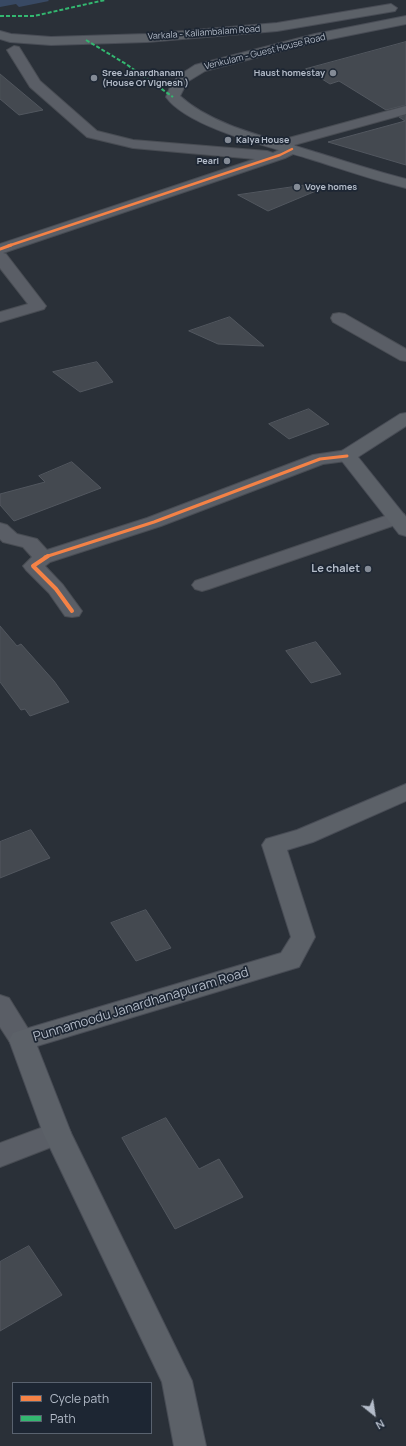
<!DOCTYPE html>
<style>
body{margin:0}
#map{position:relative;width:406px;height:1446px;overflow:hidden;background:#2a3038;font-family:Manrope,sans-serif}
canvas{display:block}
.legend{position:absolute;left:12px;top:1382px;width:140px;height:52px;box-sizing:border-box;background:#1d2633;border:1px solid #59626f;margin:0;padding:5px 7px;list-style:none;font-size:12px;color:#b4bcc9}
.legend li{display:flex;align-items:center;gap:8px;height:20px}
.legend b{width:20px;border:1px solid #59626f}
.north{position:absolute;left:354px;top:1394px;width:40px;height:40px;-webkit-text-stroke:3px #1d2633;paint-order:stroke;rotate:150deg;font-size:11px;font-weight:700;line-height:16px;text-align:center;color:#b4bcc9}
.north::after{content:'';display:block;margin:auto;width:14px;height:18px;background:#b4bcc9;clip-path:polygon(50% 0,100% 100%,50% 72%,0 100%)}
</style>
<div id="map">
<canvas width="406" height="1446"></canvas>
<ul class="legend">
<li><b style="height:5px;background:#f48246"></b>Cycle path</li>
<li><b style="height:5px;background:#33b770"></b>Path</li>
</ul>
<div class="north">N</div>
</div>
<script>
const g = document.querySelector('canvas').getContext('2d');
g.lineJoin = 'round';
function paint(path, color) {
  g.fillStyle = color;
  g.fill(path, 'evenodd');
}
function stroke(path, color, width, dash) {
  g.strokeStyle = color;
  g.lineWidth = width;
  g.lineCap = dash ? 'butt' : 'round';
  g.setLineDash(dash || []);
  g.stroke(path);
}
function write(font, color, halo, rows, align = 'center') {
  g.font = font + ' Manrope,sans-serif';
  g.lineWidth = 3.5;
  g.setLineDash([]);
  g.textBaseline = 'middle';
  g.strokeStyle = halo;
  g.fillStyle = color;
  for (const [text, x, y, turn = 0] of rows) {
    g.save();
    g.translate(x, y);
    g.rotate((+turn || 0) * Math.PI / 180);
    g.textAlign = isNaN(turn) ? turn : align;
    if (halo) g.strokeText(text, 0, 0);
    g.fillText(text, 0, 0);
    g.restore();
  }
}
const water = new Path2D(`
 M0 0H48L49 1 19 7 16 4 0 7Z`);
const building = new Path2D(`
 M406 42V105L386 110 339 81 330 84 306 69Z
 M0 74 43 110 19 115 0 99Z
 M406 116V165L328 142 405 121 399 117Z
 M314 184 316 191 268 211 238 195Z
 M230 317 264 346 218 344 189 331Z
 M97 362 113 382 80 392 53 372Z
 M309 409 329 424 289 439 269 424Z
 M72 462 101 488 14 521 0 505V494L45 482 39 476Z
 M0 626 17 646 21 644 54 681 69 702 30 716 25 709 21 710 0 682Z
 M316 642 341 674 311 683 286 651Z
 M31 830 50 858 0 878V842Z
 M146 910 171 948 136 961 111 923Z
 M166 1118 199 1169 219 1159 243 1197 175 1229 122 1138Z
 M29 1246 62 1295 0 1331V1262Z`);
const minor = new Path2D(`
 M14 46 19 47 40 81 97 131 133 140 267 151 273 153 281 149 274 148 272 145 274 142 406 106V114L294 145 299 149 297 152 285 158 3 253 6 254 46 306 44 309 0 322V312L28 304 0 268V244L255 159 133 148 87 137 30 87 7 50Z
 M339 313 345 314 406 349V361L400 360 333 322 331 318 333 314Z
 M347 450 354 452 356 456 354 460 323 464 161 526 50 562 45 566 63 585 82 611 79 616 72 617 65 616 49 593 26 570 23 566 32 557 23 547 3 542 0 539V523L7 525 17 534 37 539 47 550 147 518 313 455Z
 M397 512 404 514 406 517 404 522 209 589 202 591 195 589 192 585 195 581Z
 M0 995 9 998 35 1040 31 1047 22 1050 13 1047 0 1027Z
 M57 1122 67 1125 71 1133 67 1141 0 1167V1143Z`);
const major = new Path2D(`
 M391 4 397 8 395 11 277 31 147 42 51 45 10 42 0 39V31L11 34 51 37 147 34 277 23Z
 M406 16V24L316 42 205 71 187 82 180 96C214 127 272 138 315 152 345 161 375 171 406 179V188C373 180 342 169 310 159 274 148 188 128 166 97L170 87 178 76 195 65 315 34Z
 M406 413V426L358 457 406 517V536L399 534 338 456 340 452 400 414Z
 M406 784V801L313 842 287 850 315 937 299 967 37 1046 71 1133 192 1381 206 1446H174L162 1382 43 1133 9 1040 13 1033 22 1030 281 953 291 937 262 845 266 839 297 830Z`);
const quiet = new Path2D(`
 M0 16H34L105 0
 M86 40 126 64 173 97`);
const cyclewayFar2 = new Path2D(`
 M8 246 280 155 292 149`);
const cyclewayFar1 = new Path2D(`
 M0 249 11 245
 M45 557 154 522 320 459 347 456`);
const cycleway = new Path2D(`
 M48 556 33 566 56 589 72 611`);
const markers = [
 [333,73,4,"#848b96"],
 [94,78,4,"#848b96"],
 [228,140,4,"#848b96"],
 [227,161,4,"#848b96"],
 [297,187,4,"#848b96"],
 [368,569,4,"#848b96"]
];
const farStreetnames = [
 ["Varkala - Kallambalam Road",204,33,-4],
 ["Venkulam - Guest House Road",265,52,-14]
];
const farPoinames = [
 ["Sree Janardhanam",102,73],
 ["(House Of Vignesh )",102,83],
 ["Haust homestay",325,73,"right"],
 ["Kaiya House",236,140],
 ["Pearl",219,161,"right"],
 ["Voye homes",305,187]
];
const poiNames = [
 ["Le chalet",360,569]
];
const nearStreetnames = [
 ["Punnamoodu Janardhanapuram Road",141,1005,-17]
];
paint(water, '#384963');
paint(building, '#444950');
stroke(building, '#52575f', 1);
stroke(minor, '#484c53', 2);
stroke(major, '#484c55', 2);
paint(minor, '#5a5e66');
paint(major, '#5c6168');
stroke(quiet, '#33b770', 2, [4, 2]);
stroke(cyclewayFar2, '#f48246', 2.5);
stroke(cyclewayFar1, '#f48246', 3);
stroke(cycleway, '#f48246', 4);
for (const [x, y, r, color] of markers) {
  const dot = new Path2D();
  dot.arc(x, y, r, 0, 2 * Math.PI);
  g.fillStyle = color;
  g.fill(dot);
  stroke(dot, '#1d2633', 1.5);
}
write('9px', '#b4bcc9', '#1d2633', farStreetnames);
write('bold 9px', '#b4bcc9', '#1d2633', farPoinames, 'left');
write('bold 11px', '#b4bcc9', '#1d2633', poiNames, 'right');
write('13px', '#b4bcc9', '#1d2633', nearStreetnames);
</script>
